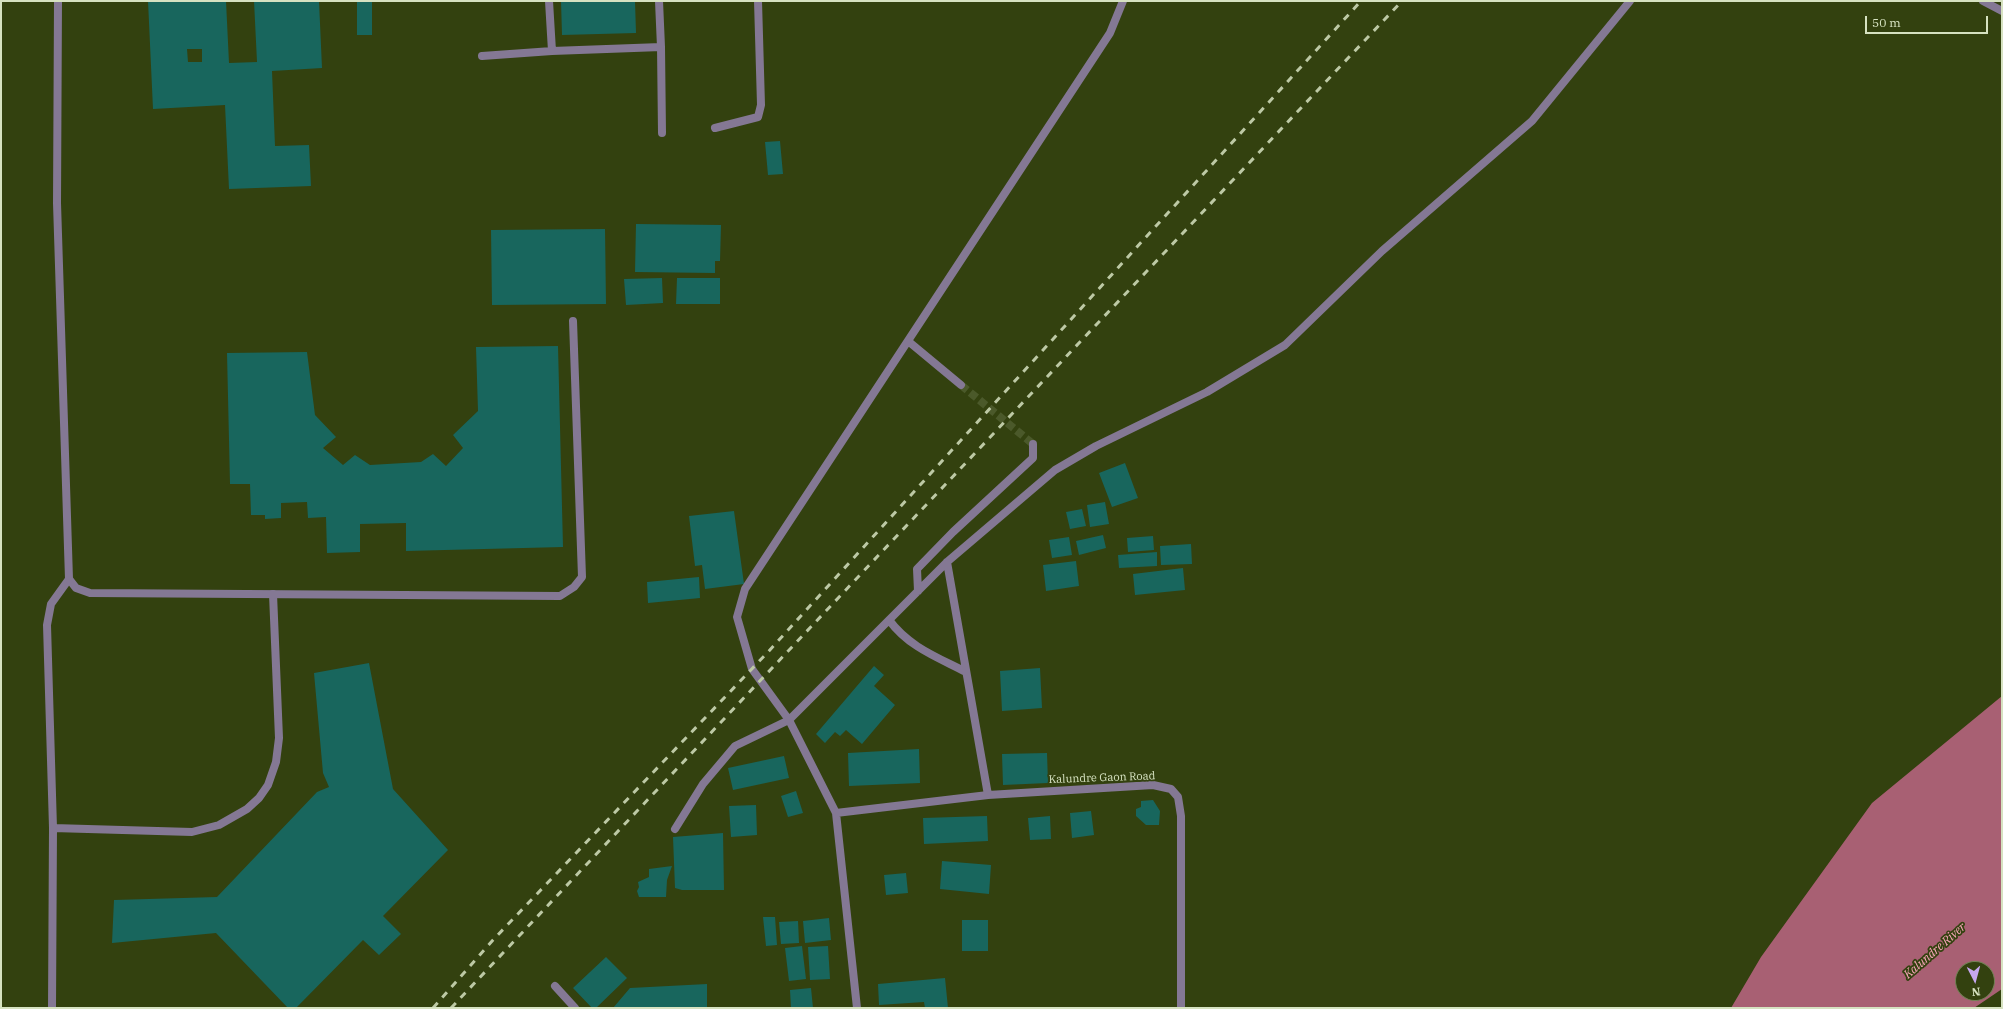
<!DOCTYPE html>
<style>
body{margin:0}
#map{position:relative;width:2003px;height:1009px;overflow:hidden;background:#33410f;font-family:"IBM Plex Serif",serif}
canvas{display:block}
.frame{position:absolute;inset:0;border:2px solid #d6e2c1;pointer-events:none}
.north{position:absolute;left:1955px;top:961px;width:40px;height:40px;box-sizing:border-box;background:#33410f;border:1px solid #748156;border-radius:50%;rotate:174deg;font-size:11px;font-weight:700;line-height:16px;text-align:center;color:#d6e2c1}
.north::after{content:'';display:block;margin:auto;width:14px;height:18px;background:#c6a6f0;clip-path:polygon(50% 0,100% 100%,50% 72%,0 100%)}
.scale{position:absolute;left:1865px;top:16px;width:123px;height:18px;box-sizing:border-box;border:2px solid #d6e2c1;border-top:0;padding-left:5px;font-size:12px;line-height:14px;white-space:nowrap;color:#d6e2c1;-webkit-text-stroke:3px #33410f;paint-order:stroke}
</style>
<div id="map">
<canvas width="2003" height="1009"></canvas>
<div class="frame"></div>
<div class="north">N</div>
<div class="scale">50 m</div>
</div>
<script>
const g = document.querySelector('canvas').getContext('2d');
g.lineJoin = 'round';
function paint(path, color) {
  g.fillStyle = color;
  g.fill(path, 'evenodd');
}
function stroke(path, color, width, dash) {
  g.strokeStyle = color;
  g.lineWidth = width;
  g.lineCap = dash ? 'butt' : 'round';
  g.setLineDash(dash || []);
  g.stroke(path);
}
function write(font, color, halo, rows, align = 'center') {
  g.font = font + ' "IBM Plex Serif",serif';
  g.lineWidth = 3.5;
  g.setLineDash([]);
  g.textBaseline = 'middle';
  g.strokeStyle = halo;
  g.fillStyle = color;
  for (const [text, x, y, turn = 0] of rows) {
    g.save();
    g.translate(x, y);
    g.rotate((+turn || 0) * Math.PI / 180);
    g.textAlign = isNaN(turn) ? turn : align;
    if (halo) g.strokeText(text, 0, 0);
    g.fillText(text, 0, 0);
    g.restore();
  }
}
const water = new Path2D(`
 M2002 696V989L1974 1008H1731L1761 957 1872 803ZM1963 969H1987V993H1963Z`);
const building = new Path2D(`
 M148 1H226L229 63 257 62 254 1H319L322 68 272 71 275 146 309 145 311 186 229 189 225 105 153 109ZM187 49H202V62H188Z
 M357 1H372V35H357Z
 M561 1H635L636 33 562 35Z
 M780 141 783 174 768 175 765 142Z
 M636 224 721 225 720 261H715V273L635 272Z
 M605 229 606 304 492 305 491 230Z
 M662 278 663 303 626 305 624 279Z
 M677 278H720V304H676Z
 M558 346 563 547 406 551V523L360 524V552L327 553 326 517 308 518 307 502 281 503V518L265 519V515H251L250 484H230L227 353 307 352 315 415 336 437 323 448 343 465 355 455 370 465 421 462 433 454 446 466 463 448 453 435 478 411 476 347Z
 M1125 463 1138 498 1112 507 1099 473Z
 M1105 502 1109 524 1090 527 1087 505Z
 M1082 509 1086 526 1070 529 1066 512Z
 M734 511 744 584 705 589 702 565 695 566 689 516Z
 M1103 535 1106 548 1079 555 1076 541Z
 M1153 536 1154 550 1128 552 1127 538Z
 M1069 537 1072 555 1052 558 1049 540Z
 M1191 544 1192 564 1161 565 1160 546Z
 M1157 552V566L1119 568 1118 555Z
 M1076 561 1079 586 1046 591 1043 565Z
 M1183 568 1185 590 1135 595 1133 574Z
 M699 577 700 598 648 603 647 582Z
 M369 663 393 789 448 850 383 916 401 934 379 955 363 940 296 1008H288L216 933 112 943 114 900 217 897 317 792 329 787 323 773 314 673Z
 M874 666 884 675 874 686 895 705 862 744 846 730 840 736 835 732 825 743 816 734Z
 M1040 668 1042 708 1002 711 1000 671Z
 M919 749 920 783 849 786 848 753Z
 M1047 753 1048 783 1003 785 1002 754Z
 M784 756 789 778 733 790 728 768Z
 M796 791 803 813 788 817 781 796Z
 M1153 800 1160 811 1159 825H1146L1136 816V809L1141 807V801Z
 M756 805 757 835 731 837 729 806Z
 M1091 811 1094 835 1072 838 1070 813Z
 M987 816 988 841 924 844 923 818Z
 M1050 816 1051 839 1030 840 1028 818Z
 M723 833 724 890H682L675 888 673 837Z
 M942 861 991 865 989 894 940 889Z
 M672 866 667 880 666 897H639L637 891 639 887 638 882 649 877V869Z
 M906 873 908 893 886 895 884 875Z
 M763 917H775L777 945 766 946Z
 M829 918 831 940 805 943 803 921Z
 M962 920H988V951H962Z
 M798 921 799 943 781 944 779 922Z
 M802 946 806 979 789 981 785 948Z
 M828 946 830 979 810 980 808 947Z
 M606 957 627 978 596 1008H592L573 988Z
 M945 978 948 1008H925L924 1002 879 1005 878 984Z
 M707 984V1008H613L630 988Z
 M811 988 813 1008H791L790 990Z`);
const minorTunnel = new Path2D(`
 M961 385 1033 444`);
const service = new Path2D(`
 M549 1 552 51
 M659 1 661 47 662 133
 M482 56 552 51 661 47
 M715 128 758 117 761 105 758 1
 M69 579 51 604 47 625 53 828 192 832 219 825 247 809 259 798 268 785 276 762 279 738 273 594
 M675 829 703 784 735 746 789 720
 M52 1008 53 828`);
const minor = new Path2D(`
 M58 1 57 203 69 579 76 588 90 593 560 596 574 587 582 577 573 321
 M1983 1 2002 11
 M908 341 961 385
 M947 562 988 795
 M918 591 917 569 953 532 1033 458V444
 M889 620C909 647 937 657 966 672
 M789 720 947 562 1055 470 1096 446 1207 392 1285 345 1382 251 1532 121 1630 1
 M836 813 988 795 1153 785 1171 789 1178 797 1181 816V1008
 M555 986 575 1008
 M857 1008 836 813 789 720 752 669 737 617 745 589 1110 33 1123 1`);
const rail = new Path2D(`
 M433 1008 493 940 768 652 1361 1
 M451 1008 1402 1`);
const streetNames = [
 ["Kalundre Gaon Road",1102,778,-2]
];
const waterNames = [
 ["Kalundre River",1935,951,-41]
];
paint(water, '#a86073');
paint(building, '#18665d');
stroke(minorTunnel, '#4b592a', 8, [8, 4]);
stroke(service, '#847894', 8);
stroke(minor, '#847894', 8);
stroke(rail, '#bdc9a5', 3, [7, 7]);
write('11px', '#d6e2c1', '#33410f', streetNames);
write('italic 12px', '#f9a6ba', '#33410f', waterNames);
</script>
